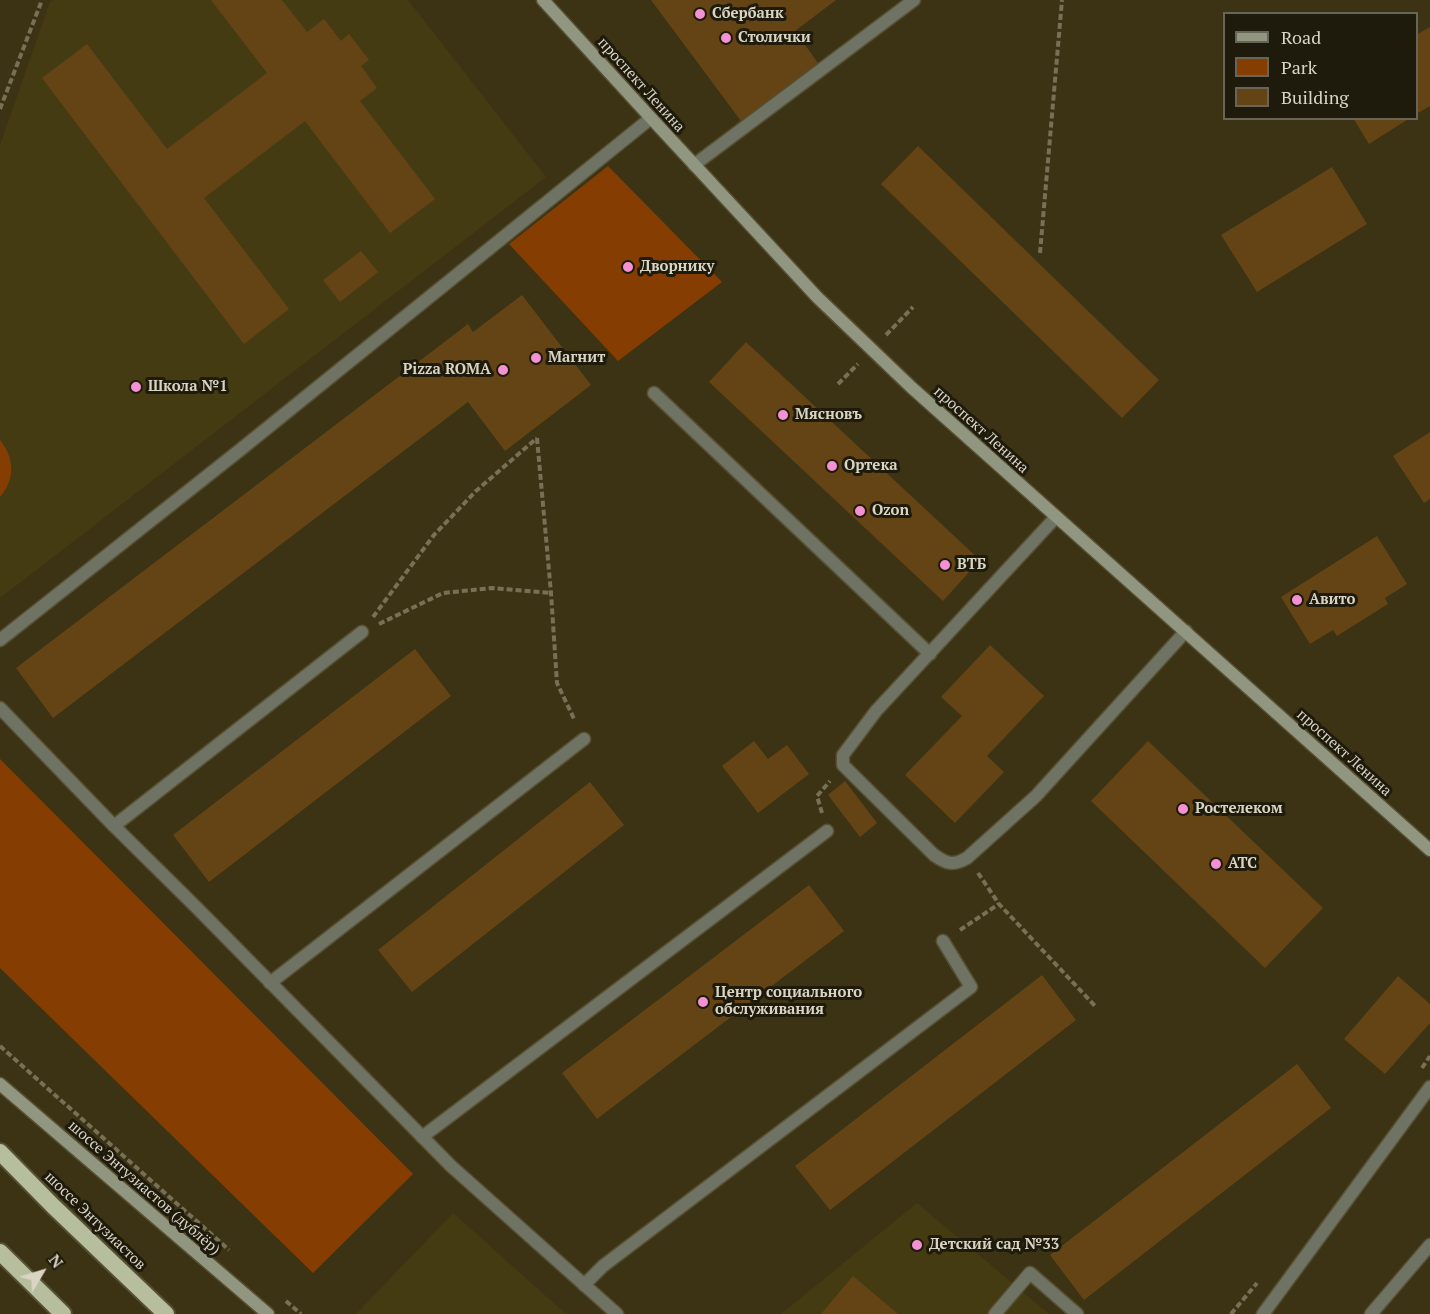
<!DOCTYPE html>
<meta charset="utf-8">
<style>
body{margin:0}
#map{position:relative;width:1430px;height:1314px;overflow:hidden;background:#3b3313;font-family:"PT Serif",serif}
canvas{display:block}
.legend{position:absolute;left:1223px;top:12px;width:195px;height:108px;box-sizing:border-box;background:#1e1b0d;border:2px solid #696556;margin:0;padding:8px 10px;list-style:none;font-size:18px;color:#d9d4c3}
.legend li{display:flex;align-items:center;gap:12px;height:30px}
.legend b{width:30px;border:2px solid #696556}
.north{position:absolute;left:12px;top:1242px;width:60px;height:60px;-webkit-text-stroke:4px #1e1b0d;paint-order:stroke;rotate:52deg;font-size:16px;font-weight:700;line-height:24px;text-align:center;color:#d9d4c3}
.north::after{content:'';display:block;margin:auto;width:21px;height:27px;background:#d9d4c3;clip-path:polygon(50% 0,100% 100%,50% 72%,0 100%)}
</style>
<div id="map">
<canvas width="1430" height="1314"></canvas>
<ul class="legend">
<li><b style="height:8px;background:#90967f"></b>Road</li>
<li><b style="height:16px;background:#863d02"></b>Park</li>
<li><b style="height:16px;background:#644415"></b>Building</li>
</ul>
<div class="north">N</div>
</div>
<script>
const g = document.querySelector('canvas').getContext('2d');
g.lineJoin = 'round';
function paint(path, color) {
  g.fillStyle = color;
  g.fill(path, 'evenodd');
}
function stroke(path, color, width, dash) {
  g.strokeStyle = color;
  g.lineWidth = width;
  g.lineCap = dash ? 'butt' : 'round';
  g.setLineDash(dash || []);
  g.stroke(path);
}
function write(font, color, halo, rows, align = 'center') {
  g.font = font + ' "PT Serif",serif';
  g.lineWidth = 6;
  g.setLineDash([]);
  g.textBaseline = 'middle';
  g.strokeStyle = halo;
  g.fillStyle = color;
  for (const [text, x, y, turn = 0] of rows) {
    g.save();
    g.translate(x, y);
    g.rotate((+turn || 0) * Math.PI / 180);
    g.textAlign = isNaN(turn) ? turn : align;
    if (halo) g.strokeText(text, 0, 0);
    g.fillText(text, 0, 0);
    g.restore();
  }
}
const built = new Path2D(`
 M53 0H408L546 177 0 598V145L50 2Z
 M917 1203 1049 1314H781Z
 M453 1213 566 1314H356Z`);
const green = new Path2D(`
 M608 166 722 282 618 361 509 244Z
 M0 440C15 459 15 480 0 497Z
 M0 759 413 1174 313 1273 0 968Z`);
const building = new Path2D(`
 M211 0H282L307 32 324 19 341 41 349 34 369 60 361 66 377 88 360 101 435 199 390 233 305 121 204 198 289 309 244 344 42 78 87 44 167 149 267 73Z
 M651 0H836L795 31 818 63 741 121Z
 M1430 27V106L1416 114V35Z
 M1353 118H1410L1369 144Z
 M918 146 1159 380 1122 418 881 184Z
 M1332 167 1367 224 1257 292 1221 235Z
 M361 251 378 272 340 302 323 280Z
 M522 295 591 385 505 451 468 402 53 718 16 668 468 324 473 332Z
 M746 342 980 560 943 601 709 382Z
 M1430 432V499L1424 503 1393 456Z
 M1377 536 1407 584 1385 598 1388 604 1337 636 1333 630 1310 644 1281 597Z
 M990 645 1044 696 987 756 1004 772 955 823 905 775 962 716 941 697Z
 M415 649 451 696 209 882 173 835Z
 M754 741 768 759 787 745 809 774 758 813 722 766Z
 M1148 741 1323 908 1265 968 1091 801Z
 M845 781 877 823 860 837 828 795Z
 M590 782 624 825 412 992 378 950Z
 M809 885 844 931 597 1119 562 1073Z
 M1042 975 1076 1020 830 1210 795 1166Z
 M1398 976 1430 1004V1023L1385 1074 1344 1039Z
 M1297 1064 1331 1108 1084 1300 1050 1255Z
 M853 1276 898 1314H821Z`);
const path = new Path2D(`
 M0 109 42 0
 M1040 253 1062 0
 M886 335 913 307
 M838 384 858 364
 M537 438 551 593 557 683 575 721
 M373 617 434 535 476 491 537 438
 M379 624 443 593 492 588 551 593
 M822 813 817 796 830 781
 M978 873 999 904 1096 1007
 M960 930 999 904
 M0 1046 229 1250
 M1422 1068 1430 1056
 M286 1301 301 1314
 M1231 1314 1257 1283`);
const service = new Path2D(`
 M694 165 914 0
 M654 393 930 654
 M1056 517 876 711 843 755V765L934 855C947 864 953 866 967 858L1036 796 1186 631
 M0 640 240 450 651 118
 M114 826 362 632
 M270 983 584 739
 M422 1137 827 831
 M584 1285 603 1266 971 987 943 941
 M995 1314 1030 1273 1077 1314
 M1263 1314 1430 1087
 M1371 1314 1430 1245`);
const minor = new Path2D(`
 M0 708 114 826 197 908 451 1166 617 1314`);
const secondary = new Path2D(`
 M543 0 651 118 817 297 911 387 1430 850
 M0 1084 268 1314`);
const trunk = new Path2D(`
 M0 1152 53 1206 166 1314
 M0 1252 63 1314`);
const markers = [
 [700,14,6,"#f491d3"],
 [726,38,6,"#f491d3"],
 [628,267,6,"#f491d3"],
 [536,358,6,"#f491d3"],
 [503,370,6,"#f491d3"],
 [136,387,6,"#f491d3"],
 [783,415,6,"#f491d3"],
 [832,466,6,"#f491d3"],
 [860,511,6,"#f491d3"],
 [945,565,6,"#f491d3"],
 [1297,600,6,"#f491d3"],
 [1183,809,6,"#f491d3"],
 [1216,864,6,"#f491d3"],
 [703,1002,6,"#f491d3"],
 [917,1245,6,"#f491d3"]
];
const poiNames = [
 ["Сбербанк",712,14],
 ["Столички",738,38],
 ["Дворнику",640,267],
 ["Магнит",548,358],
 ["Pizza ROMA",491,370,"right"],
 ["Школа №1",148,387],
 ["Мясновъ",795,415],
 ["Ортека",844,466],
 ["Ozon",872,511],
 ["ВТБ",957,565],
 ["Авито",1309,600],
 ["Ростелеком",1195,809],
 ["АТС",1228,864],
 ["Центр социального",715,993],
 ["обслуживания",715,1010],
 ["Детский сад №33",929,1245]
];
const streetNames = [
 ["проспект Ленина",641,85,48],
 ["проспект Ленина",981,430,42],
 ["проспект Ленина",1344,753,42],
 ["шоссе Энтузиастов (дублёр)",144,1188,41],
 ["шоссе Энтузиастов",95,1221,44]
];
paint(built, '#453b13');
paint(green, '#863d02');
paint(building, '#644415');
stroke(service, '#575033', 15);
stroke(minor, '#575033', 15);
stroke(secondary, '#575033', 15);
stroke(trunk, '#575033', 20);
stroke(path, '#777056', 4, [6, 3]);
stroke(service, '#6f7364', 12);
stroke(minor, '#6f7364', 12);
stroke(secondary, '#90967f', 12);
stroke(trunk, '#b6be9e', 16);
for (const [x, y, r, color] of markers) {
  const dot = new Path2D();
  dot.arc(x, y, r, 0, 2 * Math.PI);
  g.fillStyle = color;
  g.fill(dot);
  stroke(dot, '#1e1b0d', 2);
}
write('bold 15px', '#d9d4c3', '#1e1b0d', poiNames, 'left');
write('15px', '#d9d4c3', '#1e1b0d', streetNames);
</script>
